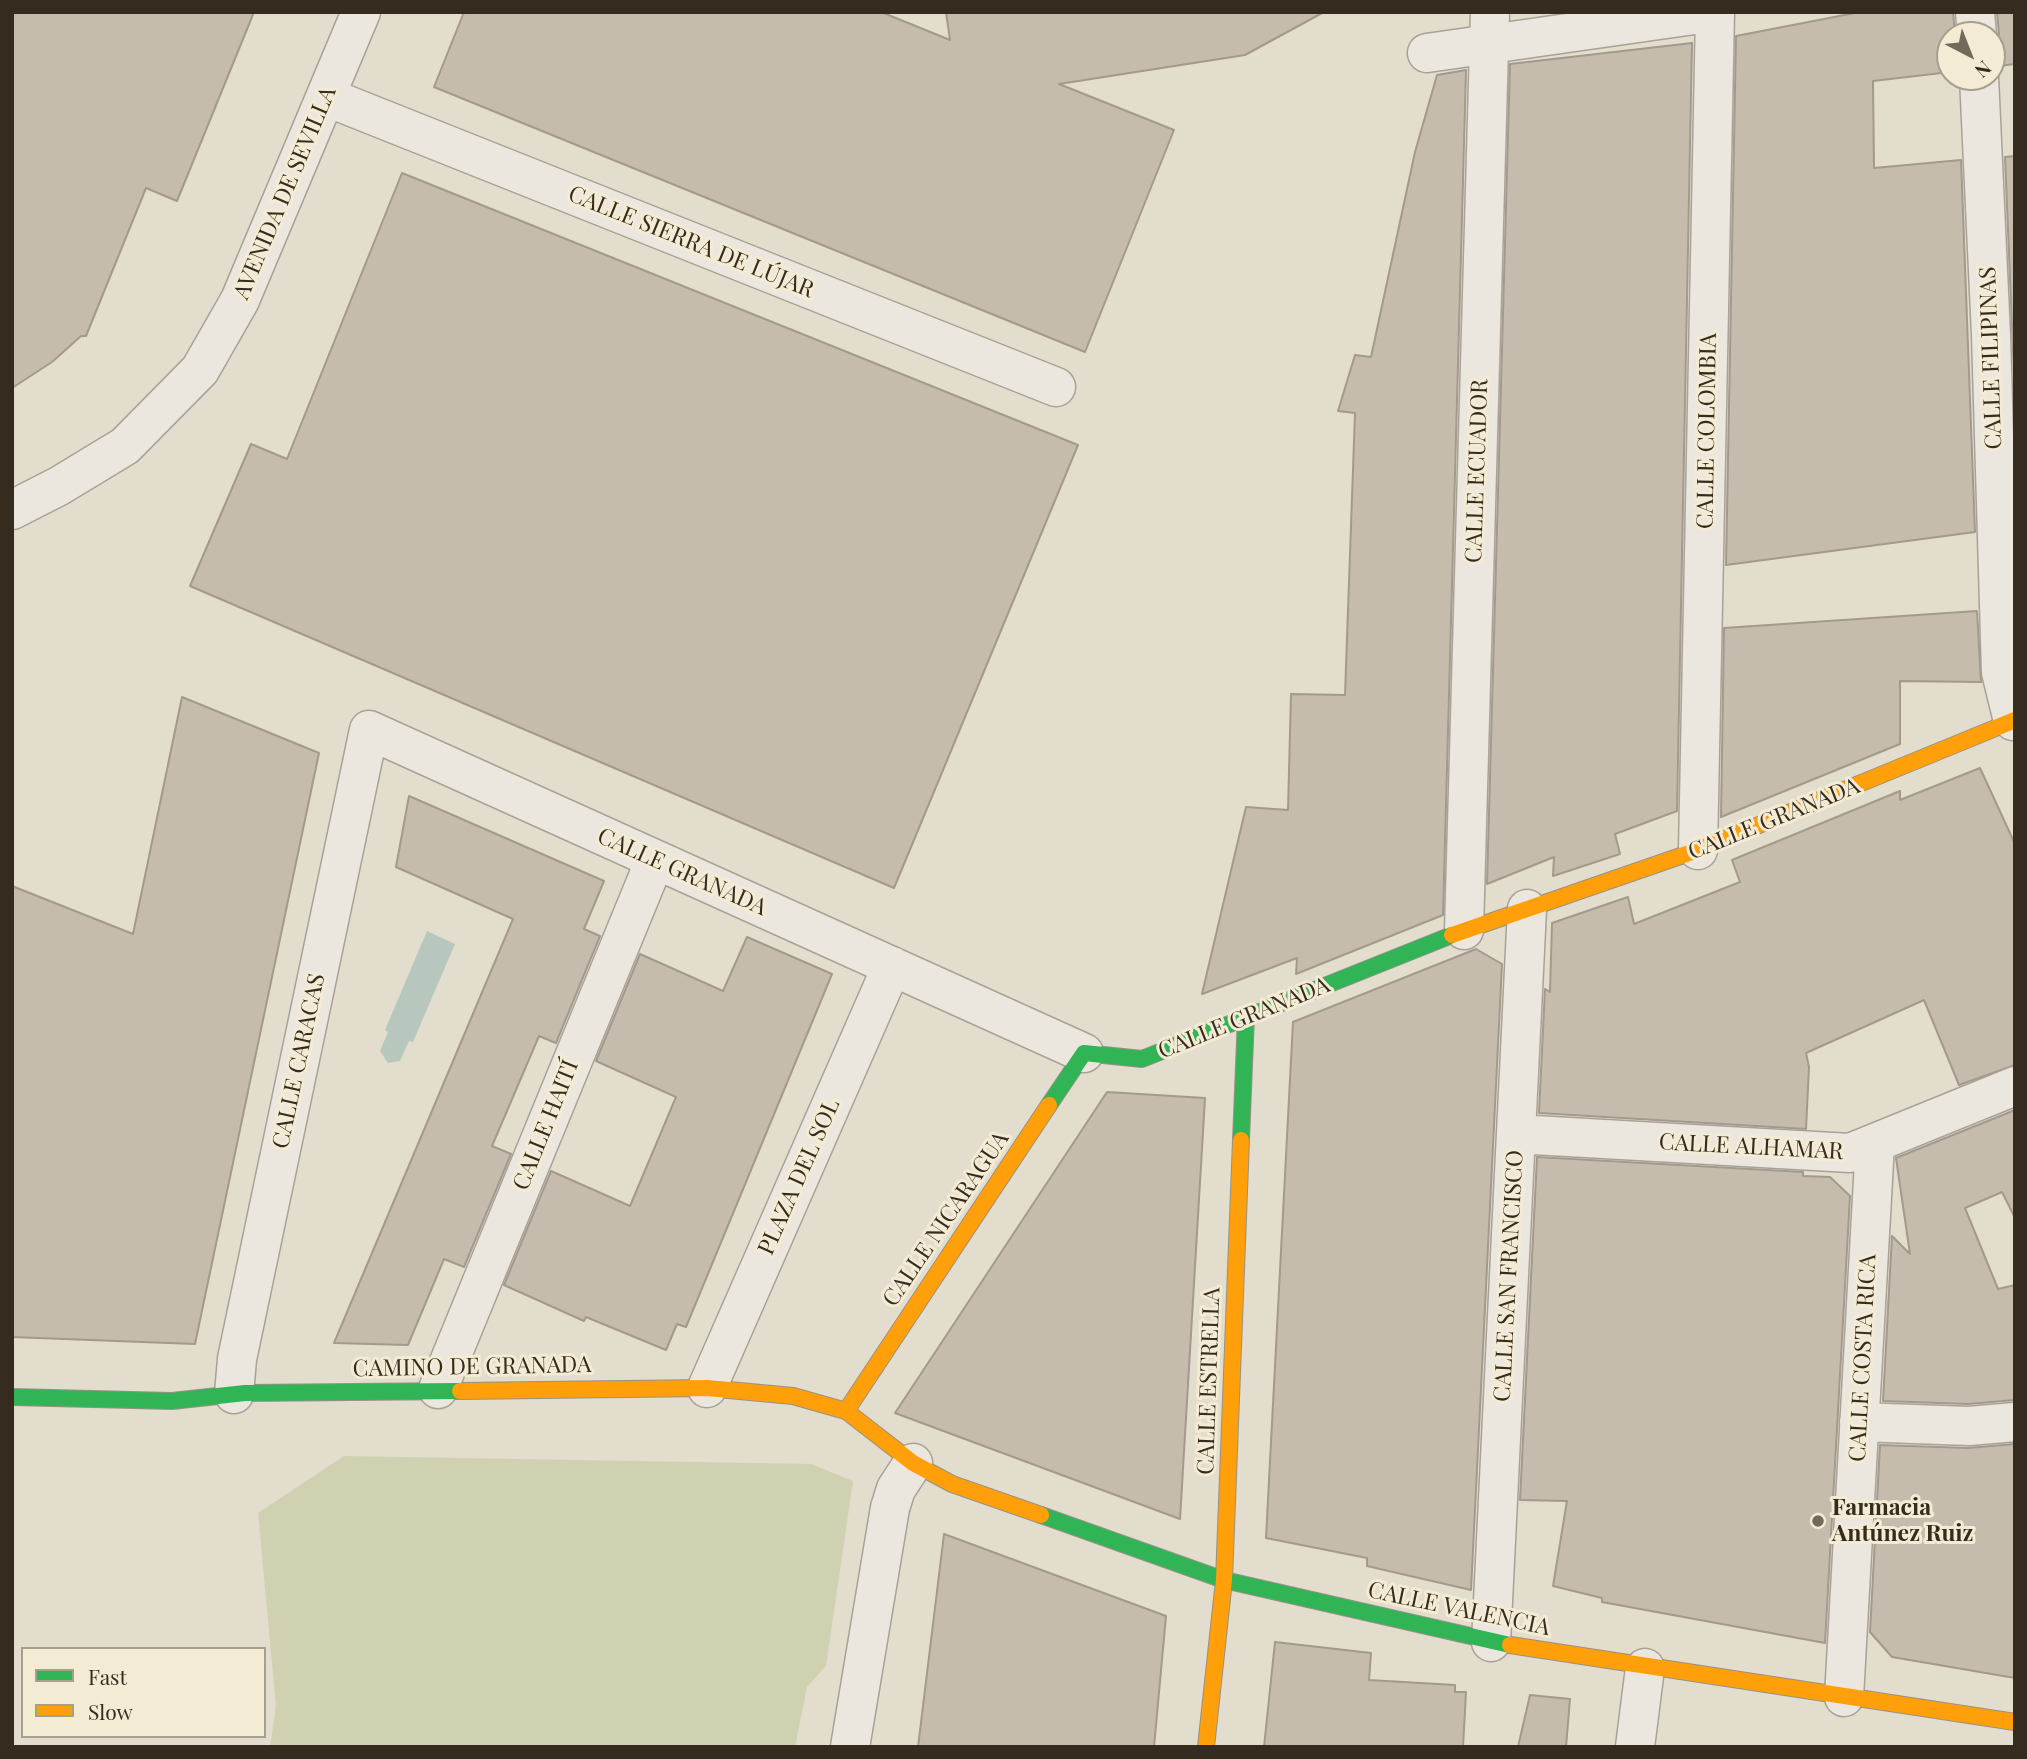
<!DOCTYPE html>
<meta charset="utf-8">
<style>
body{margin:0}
#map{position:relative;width:2027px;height:1759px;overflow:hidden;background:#e3ddcd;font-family:"Playfair Display",serif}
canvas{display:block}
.frame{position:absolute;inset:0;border:14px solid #362b1f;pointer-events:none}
.legend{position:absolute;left:21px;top:1647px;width:245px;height:91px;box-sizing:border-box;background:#f3ebd4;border:2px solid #a79e8c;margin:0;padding:9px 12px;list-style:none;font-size:21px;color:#362b1f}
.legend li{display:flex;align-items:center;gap:14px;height:35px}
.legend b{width:35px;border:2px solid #a79e8c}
.north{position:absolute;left:1936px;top:21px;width:70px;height:70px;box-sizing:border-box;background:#f3ebd4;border:2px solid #a79e8c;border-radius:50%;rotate:138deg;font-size:19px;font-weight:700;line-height:28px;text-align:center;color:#362b1f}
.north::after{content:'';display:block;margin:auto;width:24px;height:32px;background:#73695c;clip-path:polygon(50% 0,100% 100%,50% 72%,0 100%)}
</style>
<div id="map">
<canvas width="2027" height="1759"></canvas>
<div class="frame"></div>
<ul class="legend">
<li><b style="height:9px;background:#30b455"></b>Fast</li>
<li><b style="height:9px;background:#ff9f0a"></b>Slow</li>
</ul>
<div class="north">N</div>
</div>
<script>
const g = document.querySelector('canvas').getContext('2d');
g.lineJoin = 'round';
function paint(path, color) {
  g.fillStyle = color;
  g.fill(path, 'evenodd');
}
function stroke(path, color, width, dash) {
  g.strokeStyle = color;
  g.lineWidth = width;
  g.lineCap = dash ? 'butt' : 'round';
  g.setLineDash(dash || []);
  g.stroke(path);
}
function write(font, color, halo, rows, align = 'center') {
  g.font = font + ' "Playfair Display",serif';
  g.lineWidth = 6;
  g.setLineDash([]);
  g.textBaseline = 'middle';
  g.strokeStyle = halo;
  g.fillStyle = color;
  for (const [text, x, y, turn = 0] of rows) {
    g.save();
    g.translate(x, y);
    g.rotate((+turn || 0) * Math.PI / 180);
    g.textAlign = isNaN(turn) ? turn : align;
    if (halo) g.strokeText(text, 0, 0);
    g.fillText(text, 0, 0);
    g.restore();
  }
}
const green = new Path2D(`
 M344 1456 811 1464 853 1481 826 1666 807 1687 795 1747H270L276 1706 258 1513Z`);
const water = new Path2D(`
 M427 931 455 944 413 1042 409 1041 400 1061 388 1063 380 1051 388 1032 385 1030Z`);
const building = new Path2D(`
 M12 12H254L177 201 146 188 86 336H81L52 362 12 388Z
 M464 12H881L950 40 946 12H1324L1245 55 1059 84 1174 130 1085 352 434 87Z
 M1860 12H1953L1955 35H1950V72L1873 81 1874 168 1961 160 1975 532 1726 565 1736 36Z
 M1997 12H2015V64L1998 66 1992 60V50L1999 34Z
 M1692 43 1677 811 1615 834 1620 854 1553 876 1554 857 1487 884 1510 64Z
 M1466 70 1443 915 1296 974 1297 958 1202 994 1246 807 1288 810 1291 694 1345 695 1355 413 1338 411 1355 355 1371 357 1415 152 1437 75Z
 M2015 156V398L2005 157Z
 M402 173 1078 445 894 888 190 586 251 444 287 459Z
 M1977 611 1981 682 1900 681V744L1721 817 1724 628Z
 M182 697 319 753 195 1344 12 1337V886L133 934Z
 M1980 768 2015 844V1065L1959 1085 1924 1000 1806 1053 1809 1067 1806 1129 1539 1113 1545 989 1550 992 1552 923 1628 897 1634 924 1740 882 1732 860 1900 791V800Z
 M409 796 604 881 584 929 600 936 556 1043 539 1036 492 1146 511 1154 464 1267 444 1259 408 1345 334 1343 513 919 396 867Z
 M747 937 832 974 686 1327 677 1324 666 1350 586 1317 584 1321 504 1285 551 1171 630 1206 676 1097 596 1061 640 954 723 991Z
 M1476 949 1502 964 1471 1590 1367 1566V1558L1266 1538 1293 1022Z
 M1107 1092 1205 1098 1180 1519 895 1413Z
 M2015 1110V1218L2002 1192 1965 1208 1998 1289 2015 1285V1400L1968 1404 1883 1401 1892 1236 1910 1254 1896 1158Z
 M1537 1157 1803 1172V1176L1830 1177 1850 1196 1825 1643 1602 1602V1598L1553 1586 1567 1501 1520 1500Z
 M2015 1444V1678L1892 1657 1870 1632 1880 1445 1968 1448Z
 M944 1534 1166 1616 1154 1747H918Z
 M1275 1642 1371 1653 1369 1680 1455 1685V1692H1466L1463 1747H1264Z
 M1530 1695 1570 1699 1566 1747H1518Z`);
const street = new Path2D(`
 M1975 12 1977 35
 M1427 53 1715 12
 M1979 77 1991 335 2001 672 2013 721
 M327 97 1056 387
 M12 510 59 486 125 446 200 370 240 300 361 12
 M1698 850 1715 12
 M1464 930 1490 12
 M1516 1134 1850 1153 2015 1086
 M707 1388 892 966
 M438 1389 655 860
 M234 1394 237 1359 369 730 1084 1053
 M1859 1422 1969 1426 2015 1422
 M1491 1642 1527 909
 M1844 1697 1875 1144
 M850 1747 890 1508 896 1489 913 1463
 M1635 1747 1645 1668`);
const fast = new Path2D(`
 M1049 1105 1084 1053 1142 1059 1452 935
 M1241 1140 1246 1016
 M12 1397 172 1401 245 1393 460 1391
 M1041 1515 1224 1580 1510 1645`);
const slow = new Path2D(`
 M1452 935 1698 850 2015 720
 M460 1391 707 1388 793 1396 846 1411 913 1463 952 1484 1041 1515
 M846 1411 1049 1105
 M1510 1645 2015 1722
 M1206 1747 1224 1580 1241 1140`);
const markers = [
 [1818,1521,7,"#73695c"]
];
const streetNames = [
 ["AVENIDA DE SEVILLA",285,193,-67],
 ["CALLE SIERRA DE LÚJAR",691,242,22],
 ["CALLE FILIPINAS",1991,358,-92],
 ["CALLE COLOMBIA",1707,431,-89],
 ["CALLE ECUADOR",1477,471,-88],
 ["CALLE GRANADA",1774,819,-22],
 ["CALLE GRANADA",682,872,24],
 ["CALLE GRANADA",1244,1018,-22],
 ["CALLE CARACAS",299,1061,-78],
 ["CALLE HAITÍ",546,1125,-68],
 ["CALLE ALHAMAR",1751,1147,3],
 ["PLAZA DEL SOL",799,1177,-66],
 ["CALLE NICARAGUA",946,1219,-56],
 ["CALLE SAN FRANCISCO",1509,1276,-87],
 ["CALLE COSTA RICA",1863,1358,-87],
 ["CAMINO DE GRANADA",472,1367,-1],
 ["CALLE ESTRELLA",1209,1381,-88],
 ["CALLE VALENCIA",1459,1609,12]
];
const poiNames = [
 ["Farmacia",1832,1508],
 ["Antúnez Ruiz",1832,1534]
];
paint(green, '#d0d1b1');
paint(water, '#b8c7be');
paint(building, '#c6bcae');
stroke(building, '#a3998d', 2);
stroke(street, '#a8a296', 41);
stroke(fast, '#989186', 18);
stroke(slow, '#989186', 18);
stroke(street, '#ebe7df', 38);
stroke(fast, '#30b455', 16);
stroke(slow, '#ff9f0a', 16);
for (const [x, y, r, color] of markers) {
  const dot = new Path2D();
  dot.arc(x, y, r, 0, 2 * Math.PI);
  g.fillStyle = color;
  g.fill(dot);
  stroke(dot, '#f3ebd4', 2.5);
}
write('23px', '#362b1f', '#f3ebd4', streetNames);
write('bold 23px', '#362b1f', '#f3ebd4', poiNames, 'left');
</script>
